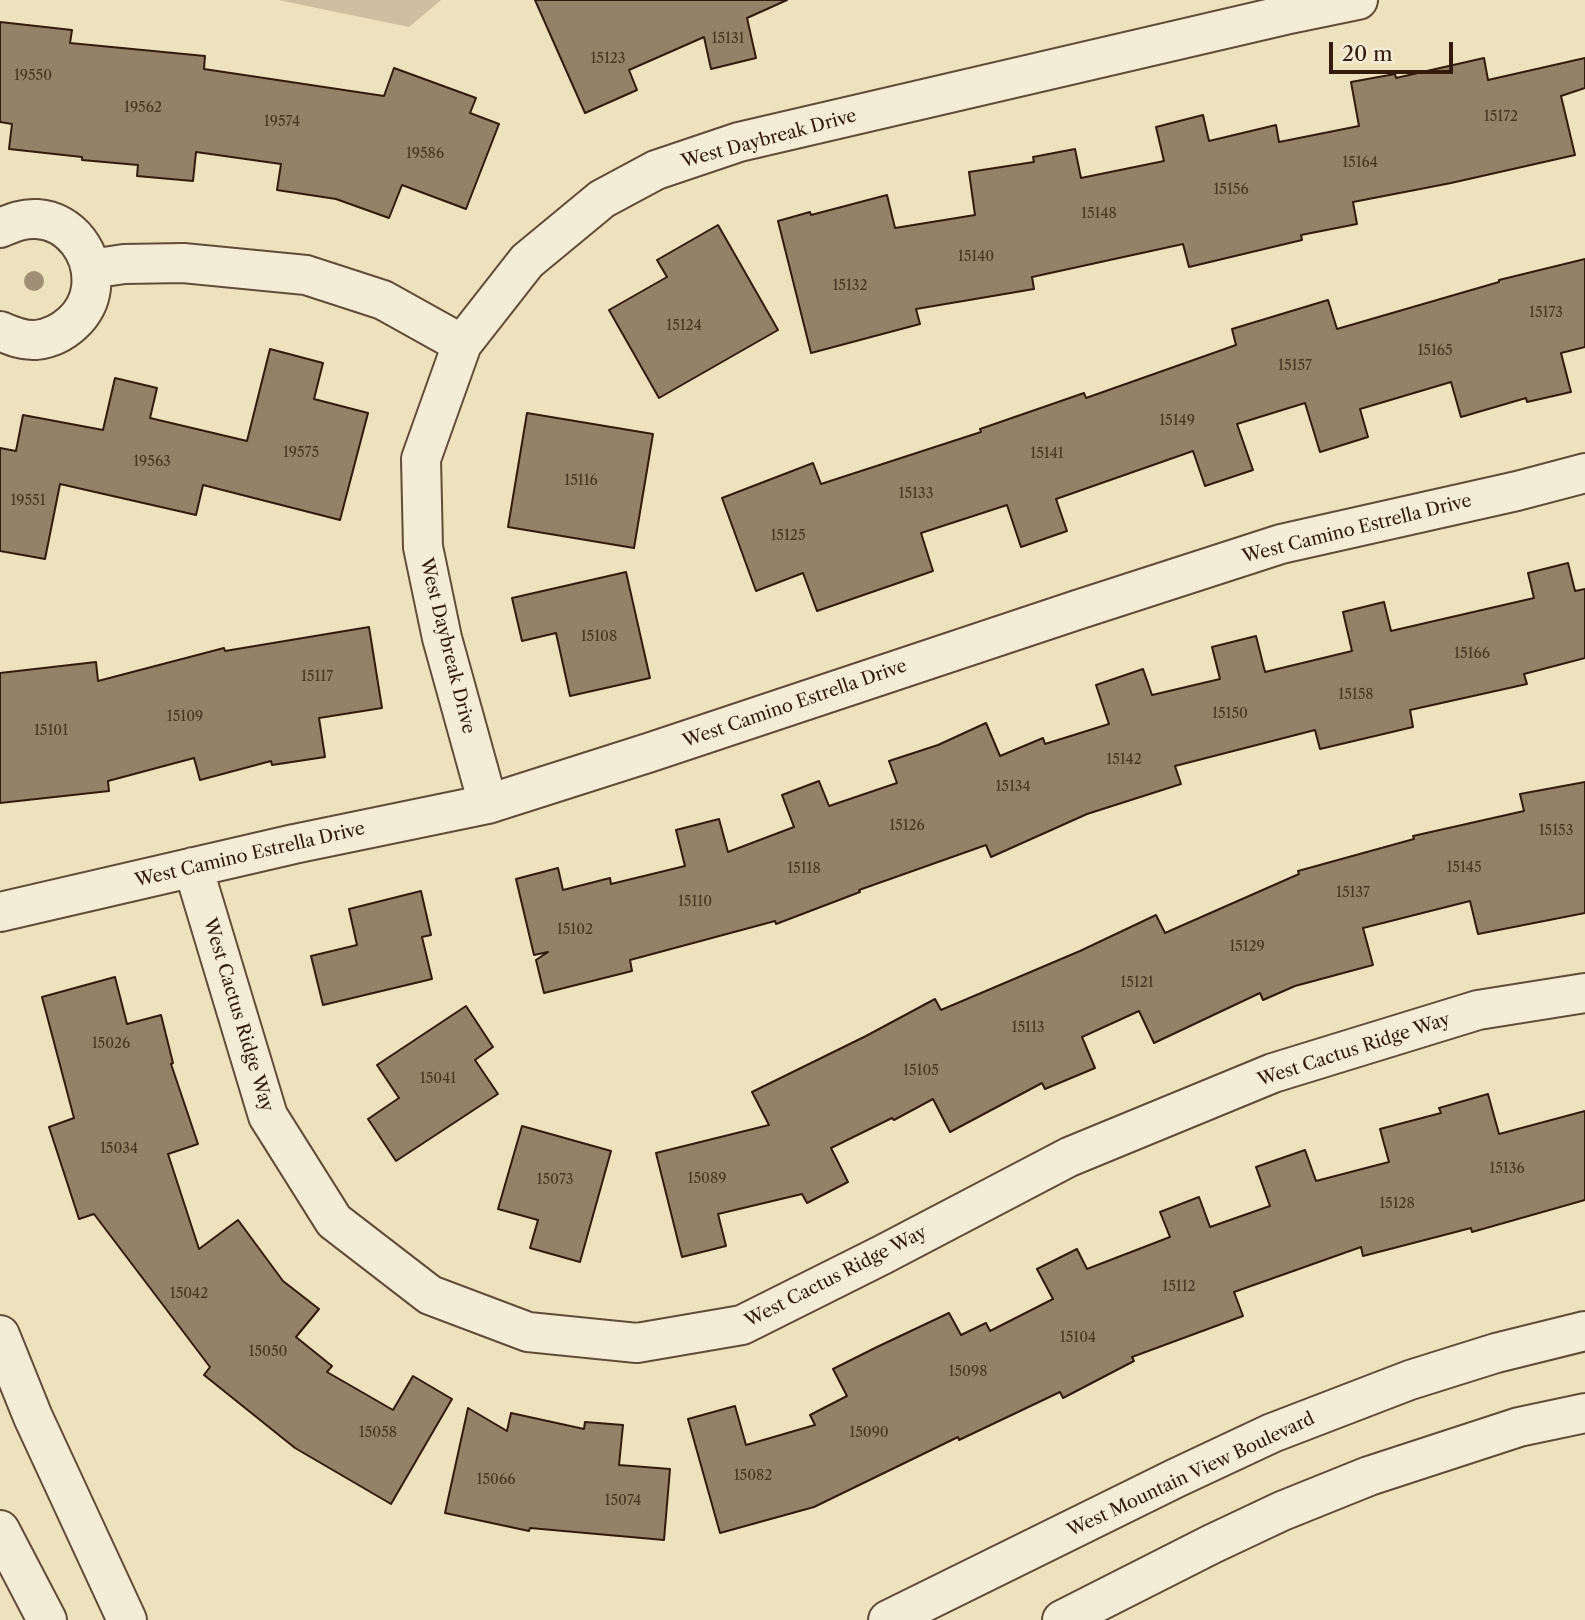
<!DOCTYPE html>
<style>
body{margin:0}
#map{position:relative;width:1585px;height:1620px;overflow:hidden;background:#eee1be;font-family:"Libre Caslon Text",serif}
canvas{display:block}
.scale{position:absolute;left:1329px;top:42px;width:124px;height:32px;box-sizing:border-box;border:4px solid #321b0b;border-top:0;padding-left:9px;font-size:21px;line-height:24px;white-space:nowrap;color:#321b0b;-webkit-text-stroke:5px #f4ecd5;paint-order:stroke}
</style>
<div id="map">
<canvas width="1585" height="1620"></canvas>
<div class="scale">20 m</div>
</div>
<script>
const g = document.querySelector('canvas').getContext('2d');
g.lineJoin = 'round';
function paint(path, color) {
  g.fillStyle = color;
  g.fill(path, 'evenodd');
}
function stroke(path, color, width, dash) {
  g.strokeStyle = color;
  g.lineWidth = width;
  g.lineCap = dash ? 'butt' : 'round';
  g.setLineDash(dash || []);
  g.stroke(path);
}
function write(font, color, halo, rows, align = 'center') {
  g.font = font + ' "Libre Caslon Text",serif';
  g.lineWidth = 5;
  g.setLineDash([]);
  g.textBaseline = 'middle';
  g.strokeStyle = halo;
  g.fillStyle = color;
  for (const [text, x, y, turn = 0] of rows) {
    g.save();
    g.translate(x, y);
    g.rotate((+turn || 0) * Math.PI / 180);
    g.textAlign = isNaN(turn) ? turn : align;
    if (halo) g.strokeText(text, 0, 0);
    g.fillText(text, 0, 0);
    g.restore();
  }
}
const green = new Path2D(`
 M278 0H441L409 27Z`);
const building = new Path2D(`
 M535 0H787L747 18 756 58 711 69 704 37 629 70 637 90 585 113Z
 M0 22 72 30 70 43 205 56 204 69 384 96 394 68 476 98 470 113 499 124 466 209 402 185 389 218 336 199 277 190 281 164 196 152 193 181 137 176 138 165 82 160V157L9 149 12 124 0 122Z
 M1484 58 1488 80 1585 58V88L1561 96 1575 155 1451 183 1353 202 1357 224 1301 235 1302 240 1189 267 1183 244 1032 277 1034 289 916 309 920 324 811 353 778 221 810 212 811 215 887 195 895 228 975 215 969 172 1034 162 1033 157 1075 149 1081 178 1164 161 1156 127 1203 115 1209 141 1276 125 1279 142 1359 126 1351 82 1395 74 1396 78Z
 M718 225 778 330 659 398 609 310 667 277 657 260Z
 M1585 259V347L1561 353 1571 392 1527 402 1526 398 1461 417 1451 382 1360 409 1368 437 1320 452 1305 403 1237 424 1253 470 1205 486 1193 451 1056 499 1067 531 1021 547 1007 505 921 533 933 571 817 611 803 573 756 591 722 498 813 463 821 484 981 432 980 429 1084 393 1086 398 1236 345 1232 329 1328 300 1337 329 1499 282V280Z
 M270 349 323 363 314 399 368 413 340 520 203 485 196 515 60 484 45 559 0 551V448L16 451 23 415 103 430 115 378 157 388 150 418 247 441Z
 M527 413 653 434 634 548 508 527Z
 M1568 563 1575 591 1585 589V658L1524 674 1527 684 1410 710 1413 727 1320 749 1315 730 1175 766 1181 784 1087 814 991 857 986 845 859 890 860 892 776 924 775 921 630 960 632 971 544 993 536 960 548 952 534 955 516 879 558 868 563 890 610 878 611 884 685 866 676 830 719 819 728 852 794 827 782 795 819 781 829 806 897 783 889 761 938 745 986 723 1000 756 1043 738 1045 744 1109 724 1096 685 1143 669 1152 695 1220 679 1212 647 1256 636 1265 672 1352 651 1343 612 1384 602 1391 631 1534 598 1528 573Z
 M626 572 650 678 570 696 556 633 522 641 512 598Z
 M369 627 382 708 319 718 325 757 272 765 271 761 200 780 194 758 108 781 109 791 0 803V673L96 662 98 681 224 648 225 651Z
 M1585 782V913L1478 934 1470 901 1363 928 1373 965 1295 986 1263 1000 1260 993 1154 1043 1139 1011 1082 1037 1095 1068 1045 1089 1042 1083 950 1132 933 1099 894 1120 892 1118 831 1148 848 1182 807 1203 802 1194 718 1214 726 1246 682 1257 656 1153 769 1125 752 1092 866 1036 935 999 941 1010 1080 951 1156 915 1165 933 1299 874 1298 871 1414 839 1413 836 1524 811 1520 794Z
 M421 891 431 935 422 937 432 979 323 1005 311 956 357 945 349 909Z
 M115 977 127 1024 161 1015 173 1063 171 1064 198 1144 168 1154 199 1249 238 1220 283 1281 319 1309 296 1337 332 1366 327 1372 393 1410 413 1376 452 1399 391 1504 295 1448 204 1375 210 1367 94 1214 79 1219 49 1127 74 1118 42 997Z
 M466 1006 493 1047 475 1060 498 1094 396 1161 368 1119 399 1098 377 1065Z
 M1488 1094 1499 1134 1585 1111V1200L1472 1232 1471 1228 1363 1256 1361 1247 1234 1292 1243 1316 1132 1357 1134 1361 1063 1398 1060 1392 959 1440 958 1437 814 1507 720 1533 688 1419 735 1406 746 1445 815 1425 810 1415 847 1396 833 1369 877 1347 949 1313 961 1335 986 1323 990 1331 1053 1299 1037 1269 1077 1249 1087 1269 1170 1237 1160 1212 1199 1197 1210 1227 1270 1206 1256 1167 1305 1150 1316 1181 1389 1162 1380 1129 1441 1113 1439 1108Z
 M522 1126 611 1151 580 1262 530 1248 538 1220 498 1209Z
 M468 1408 507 1431 511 1413 584 1429 585 1422 623 1425 619 1465 670 1469 664 1540 530 1528 529 1531 445 1513Z`);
const minor = new Path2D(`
 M0 228C12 223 23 218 37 219 71 221 95 254 91 288 88 315 63 337 36 340 23 341 12 336 0 331
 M91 269 124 264 183 263 306 275 383 300 462 344
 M488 804 442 638 423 547 421 459 462 344 527 261 602 199 656 170 739 142 1285 15 1358 0
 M193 867 268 1116 334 1221 430 1295 528 1332 637 1343 742 1325 882 1255 1069 1157 1273 1073 1478 1010 1585 993
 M0 912 294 844 488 804 651 752 1077 610 1281 544 1517 491 1585 473
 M0 1335 33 1417 127 1620
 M0 1530 47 1620
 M888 1620 1176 1478 1272 1433 1410 1380 1496 1353 1585 1331
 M1062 1620 1212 1544 1282 1511 1369 1476 1519 1427 1585 1413`);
const trees = [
 [34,281]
];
const numberNames = [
 ["15131",728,39],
 ["15123",608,59],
 ["19550",33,76],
 ["19562",143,108],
 ["15172",1501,117],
 ["19574",282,122],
 ["19586",425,154],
 ["15164",1360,163],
 ["15156",1231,190],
 ["15148",1099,214],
 ["15140",976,257],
 ["15132",850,286],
 ["15173",1546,313],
 ["15124",684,326],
 ["15165",1435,351],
 ["15157",1295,366],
 ["15149",1177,421],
 ["19575",301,453],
 ["15141",1047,454],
 ["19563",152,462],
 ["15116",581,481],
 ["15133",916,494],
 ["19551",28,501],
 ["15125",788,536],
 ["15108",599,637],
 ["15166",1472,654],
 ["15117",317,677],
 ["15158",1356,695],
 ["15150",1230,714],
 ["15109",185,717],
 ["15101",51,731],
 ["15142",1124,760],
 ["15134",1013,787],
 ["15126",907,826],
 ["15153",1556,831],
 ["15145",1464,868],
 ["15118",804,869],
 ["15137",1353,893],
 ["15110",695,902],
 ["15102",575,930],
 ["15129",1247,947],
 ["15121",1137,983],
 ["15113",1028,1028],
 ["15026",111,1044],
 ["15105",921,1071],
 ["15041",438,1079],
 ["15034",119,1149],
 ["15136",1507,1169],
 ["15089",707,1179],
 ["15073",555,1180],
 ["15128",1397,1204],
 ["15112",1179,1287],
 ["15042",189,1294],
 ["15104",1078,1338],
 ["15050",268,1352],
 ["15098",968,1372],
 ["15058",378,1433],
 ["15090",869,1433],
 ["15082",753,1476],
 ["15066",496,1480],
 ["15074",623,1501]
];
const streetNames = [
 ["West Daybreak Drive",769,139,-15],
 ["West Camino Estrella Drive",1357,529,-14],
 ["West Daybreak Drive",447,646,76],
 ["West Camino Estrella Drive",795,704,-19],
 ["West Camino Estrella Drive",250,855,-13],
 ["West Cactus Ridge Way",238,1015,73],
 ["West Cactus Ridge Way",1354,1050,-18],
 ["West Cactus Ridge Way",836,1277,-27],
 ["West Mountain View Boulevard",1191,1475,-25]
];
paint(green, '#cebfa0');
paint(building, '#948268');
stroke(building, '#321b0b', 2);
stroke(minor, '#614c38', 42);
stroke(minor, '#f4ecd5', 38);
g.fillStyle = '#a08f74';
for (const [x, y] of trees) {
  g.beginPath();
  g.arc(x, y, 10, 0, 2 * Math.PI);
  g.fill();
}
write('14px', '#4a3522', null, numberNames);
write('18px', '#321b0b', '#f4ecd5', streetNames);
</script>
